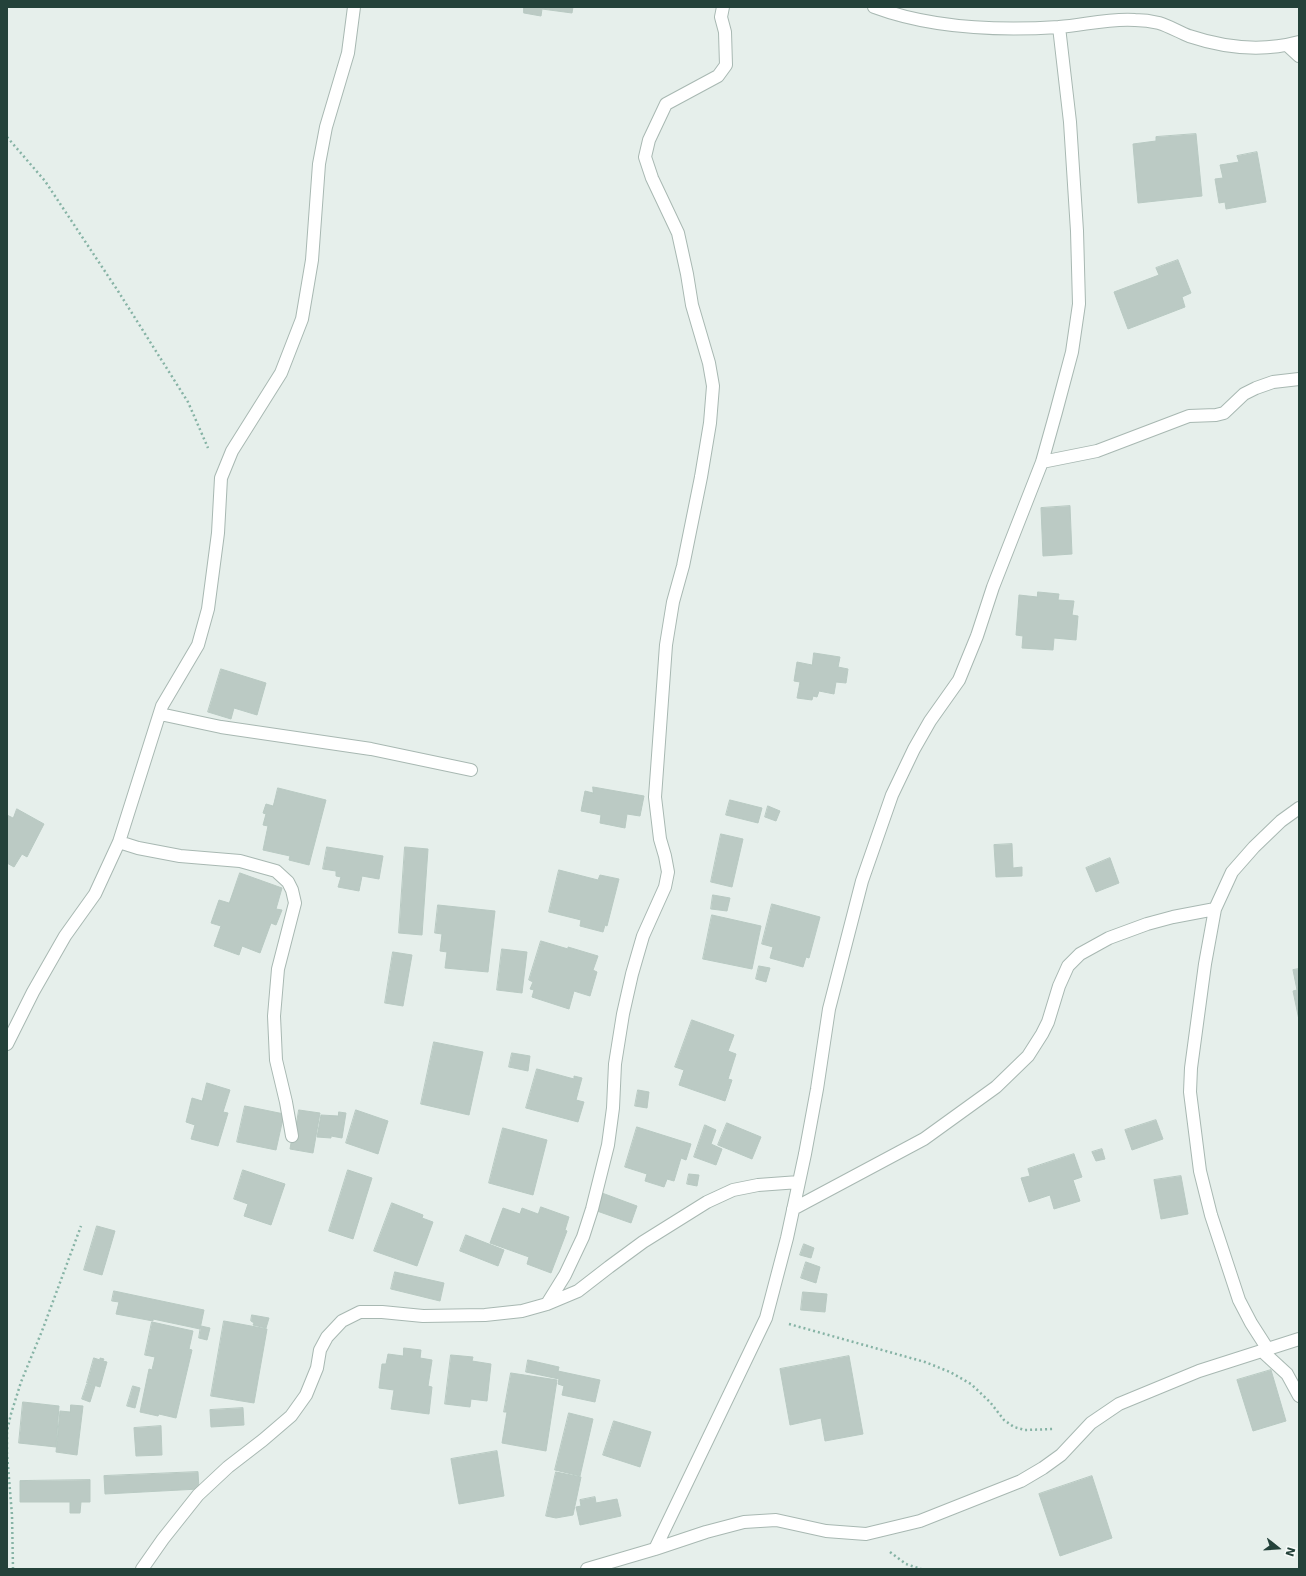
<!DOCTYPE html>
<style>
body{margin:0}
#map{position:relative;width:1306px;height:1576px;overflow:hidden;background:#e6efeb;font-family:"DejaVu Sans",sans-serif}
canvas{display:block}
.frame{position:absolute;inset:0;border:8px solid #24423a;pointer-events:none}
.north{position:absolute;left:1258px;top:1528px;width:40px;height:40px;-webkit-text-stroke:3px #f7fbf9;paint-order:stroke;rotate:107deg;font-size:11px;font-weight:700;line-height:16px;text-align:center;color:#24423a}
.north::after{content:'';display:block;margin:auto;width:14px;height:18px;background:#24423a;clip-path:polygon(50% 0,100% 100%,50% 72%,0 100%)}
</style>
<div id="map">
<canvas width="1306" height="1576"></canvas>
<div class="frame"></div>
<div class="north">N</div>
</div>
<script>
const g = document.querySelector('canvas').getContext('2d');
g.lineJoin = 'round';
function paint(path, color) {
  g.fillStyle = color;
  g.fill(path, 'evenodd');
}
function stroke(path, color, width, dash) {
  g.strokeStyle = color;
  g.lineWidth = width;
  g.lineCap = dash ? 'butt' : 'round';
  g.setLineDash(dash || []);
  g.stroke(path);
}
const building = new Path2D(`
 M524 7H573L572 13 542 9 541 16 524 13Z
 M1196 134 1202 196 1138 203 1133 144 1156 141V137Z
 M1257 152 1266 202 1226 209 1225 202 1219 203 1215 179 1223 178 1220 165 1239 162 1237 156Z
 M1178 260 1191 293 1182 297 1185 307 1128 329 1114 292 1159 275 1156 268Z
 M1070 506 1072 554 1043 556 1041 508Z
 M1038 592 1059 594 1058 600 1074 601 1072 615 1078 616 1076 640 1054 638 1053 650 1022 648 1023 636 1016 635 1019 595 1037 597Z
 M814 653 840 657 838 667 848 669 846 683 836 682 834 694 819 691 817 697 813 696 812 700 797 698 800 682 794 681 797 662 812 665Z
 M221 669 266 683 257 715 234 708 231 719 208 712Z
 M593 787 644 796 640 816 627 814 625 828 600 823 601 815 581 811 585 791 593 793Z
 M278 788 326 800 309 865 289 860 290 856 263 850 268 826 263 825 266 814 263 813 266 804 273 806Z
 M730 800 762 808 758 823 726 815Z
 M768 806 780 811 776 821 765 817Z
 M17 809 44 824 27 857 22 854 14 867 7 863V815L13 818Z
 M721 834 743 839 732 887 711 882Z
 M1012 844 1013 868 1022 867V876L996 877 994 845Z
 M327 847 383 856 379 879 362 876 359 891 338 887 341 877 336 876V871L323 869Z
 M405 847 428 849 422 935 399 933Z
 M1110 858 1119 883 1096 892 1086 868Z
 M559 870 598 880 600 875 619 879 607 926 605 925 603 932 580 926 581 920 549 912Z
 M240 873 282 888 276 909 282 910 276 925 271 923 260 953 242 946 239 955 214 946 221 926 211 923 219 900 229 903Z
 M713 895 730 898 727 911 711 909Z
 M772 904 820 917 809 958 806 957 803 967 770 958 773 947 762 944Z
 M438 905 495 911 488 972 445 968 447 952 440 951 442 934 435 933Z
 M712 915 761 926 752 969 703 959Z
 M541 941 568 949V947L598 956 593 970 597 972 590 996 574 991 569 1009 532 997 534 990 530 989 533 982 529 980Z
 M502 949 527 952 522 993 497 990Z
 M393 952 412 955 403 1006 385 1003Z
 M759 966 770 968 766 982 756 979Z
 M1299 969V1020L1293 991 1297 990 1293 970Z
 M692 1020 734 1035 728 1051 736 1054 728 1079 732 1080 725 1101 679 1085 684 1070 675 1067Z
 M434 1042 483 1052 469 1115 421 1104Z
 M512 1053 530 1056 528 1071 509 1067Z
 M537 1069 574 1079V1076L582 1078 576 1100 584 1102 578 1122 526 1108Z
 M207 1083 230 1090 223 1112 228 1113 218 1146 191 1139 195 1125 186 1122 192 1098 202 1101Z
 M638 1090 649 1092 647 1108 635 1106Z
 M245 1106 284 1114 276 1150 237 1142Z
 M299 1110 320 1113 313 1153 290 1149 291 1143H293Z
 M356 1110 388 1121 378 1154 346 1143Z
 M339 1112 346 1113 342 1138 331 1136V1138L317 1137 321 1115 338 1116Z
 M1156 1120 1163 1139 1132 1150 1125 1130Z
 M727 1123 761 1137 752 1159 718 1145Z
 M705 1125 716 1130 711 1144 722 1149 716 1165 694 1157Z
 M637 1127 691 1144 686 1160 681 1158 674 1181 667 1179 664 1187 645 1181 647 1174 625 1167Z
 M503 1128 547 1140 533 1195 489 1183Z
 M1102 1149 1105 1159 1096 1161 1092 1152Z
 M1074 1154 1082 1177 1073 1180 1080 1201 1054 1209 1050 1195 1029 1202 1021 1178 1030 1176 1028 1169Z
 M243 1170 285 1184 271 1225 244 1216 248 1204 234 1199Z
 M348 1170 372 1178 353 1239 329 1231Z
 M689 1174 699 1175 697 1186 687 1184Z
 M1181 1176 1188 1214 1161 1219 1154 1180Z
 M602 1193 637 1206 631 1223 597 1211Z
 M392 1203 423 1215 422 1218 433 1222 417 1266 374 1251Z
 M541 1207 569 1217 565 1230 567 1231 551 1273 527 1264 529 1257 490 1243 503 1208 520 1214 522 1208 538 1214Z
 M97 1226 115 1231 102 1275 84 1270Z
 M466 1235 504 1250 498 1266 460 1251Z
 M804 1244 814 1248 811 1258 800 1255Z
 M806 1262 820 1267 816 1283 801 1278Z
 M395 1272 444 1283 440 1301 391 1289Z
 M114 1291 204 1310 200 1329 153 1319V1321L116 1314 119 1302 112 1301Z
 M803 1292 827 1294 825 1312 801 1310Z
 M252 1315 269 1318 266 1328 253 1325 254 1323 251 1321Z
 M224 1321 267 1329 254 1403 211 1396Z
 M152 1322 193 1331 189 1349 192 1350 176 1418 159 1414 158 1416 140 1412 149 1369 152 1370 155 1357 145 1355Z
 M201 1326 210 1328 207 1340 199 1338Z
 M404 1348 421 1350 420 1358 432 1360 428 1386 432 1387 429 1414 391 1409 394 1390 379 1388 382 1364H386L388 1354 403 1356Z
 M451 1355 473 1357 472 1361 491 1364 487 1401 471 1399 470 1407 445 1404Z
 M849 1356 863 1434 825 1441 821 1418 790 1425 780 1369Z
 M94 1358 100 1360V1358L104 1359 103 1361 107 1362 100 1387 87 1383Z
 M528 1360 559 1367 558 1371 600 1380 595 1402 562 1395 564 1386 558 1384 559 1379 526 1372Z
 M1271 1370 1286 1421 1253 1431 1237 1380Z
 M511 1373 557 1380 546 1451 502 1443 507 1412H504Z
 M87 1384 95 1386 90 1402 82 1399Z
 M133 1386 140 1388 135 1408 127 1406Z
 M23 1402 59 1406 56 1447 19 1443Z
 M71 1405 83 1406 77 1455 56 1452 60 1411 70 1412Z
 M243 1408 244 1425 211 1427 210 1410Z
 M569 1413 593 1419 580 1476 555 1470Z
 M614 1421 651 1432 640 1467 603 1455Z
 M161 1426 162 1455 136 1456 134 1428Z
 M497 1451 504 1496 459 1504 451 1459Z
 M198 1472 199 1489 105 1494 104 1476Z
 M556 1472 581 1477 573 1515 556 1518 546 1516Z
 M1092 1476 1112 1538 1060 1556 1039 1494Z
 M90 1480V1502H81L80 1513H70V1502H20V1481Z
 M595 1497 596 1503 617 1499 621 1516 580 1525 576 1507 581 1506 580 1500Z`);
const path = new Path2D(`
 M7 137 45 181 118 291 188 402 208 448
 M789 1324 925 1362 950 1372 971 1384 990 1402 1004 1420 1014 1427 1025 1430 1053 1429
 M890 1552 906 1564 921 1569
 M13 1569 12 1515 7 1454V1431L11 1414 21 1382 42 1331 81 1226`);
const street = new Path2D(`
 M874 7C933 29 998 31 1059 27 1084 25 1110 18 1135 20 1142 20 1151 21 1159 23 1169 26 1179 32 1189 36 1225 48 1262 52 1299 42
 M1287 45 1299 56
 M1042 462 1097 451 1189 416 1216 415 1224 413 1244 394 1256 388 1273 382 1299 379
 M160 714 221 727 371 749 471 770
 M119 842 138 848 180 856 240 861 276 871 288 882 292 890 295 903 278 969 274 1016 276 1060 286 1102 292 1136
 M7 1044 33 992 65 936 95 894 119 842 162 706 198 645 208 609 218 533 221 478 232 451 281 373 302 319 312 260 319 164 326 127 348 53 354 7
 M793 1209 924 1139 996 1087 1028 1056 1042 1034 1048 1022 1059 986 1068 966 1080 954 1109 938 1147 924 1173 917 1215 909
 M547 1304 565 1275 583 1237 592 1209 608 1145 613 1108 615 1064 623 1014 632 974 643 936 665 887 668 872 665 856 660 839 655 797 666 645 673 602 683 566 701 477 710 423 713 386 709 363 692 305 687 274 678 233 652 178 645 157 649 140 666 104 718 76 726 65 725 32 721 17 723 7
 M1267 1348 1251 1323 1239 1300 1211 1215 1200 1171 1190 1092 1191 1068 1205 964 1215 909 1232 872 1254 847 1281 821 1299 808
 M1262 1351 1287 1374 1299 1396
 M655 1549 766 1318 787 1238 805 1154 817 1089 829 1009 862 881 892 795 914 749 930 721 959 680 977 636 993 587 1042 462 1056 412 1072 352 1079 304 1077 231 1070 122 1059 27
 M142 1569 163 1539 198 1495 228 1467 263 1440 291 1416 306 1395 317 1368 320 1350 327 1337 342 1321 360 1312H382L423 1316 485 1315 522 1311 547 1304 578 1291 609 1267 643 1242 707 1202 733 1190 758 1185 799 1182
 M587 1569 655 1549 706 1532 744 1522 776 1520 826 1531 866 1534 920 1521 1021 1481 1043 1468 1061 1455 1091 1423 1119 1404 1199 1371 1299 1339`);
paint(building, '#bbcac4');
stroke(building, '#b8c9c2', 1);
stroke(street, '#a8b8b2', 14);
stroke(path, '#86b3a5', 2.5, [2, 3]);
stroke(street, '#fff', 12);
</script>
